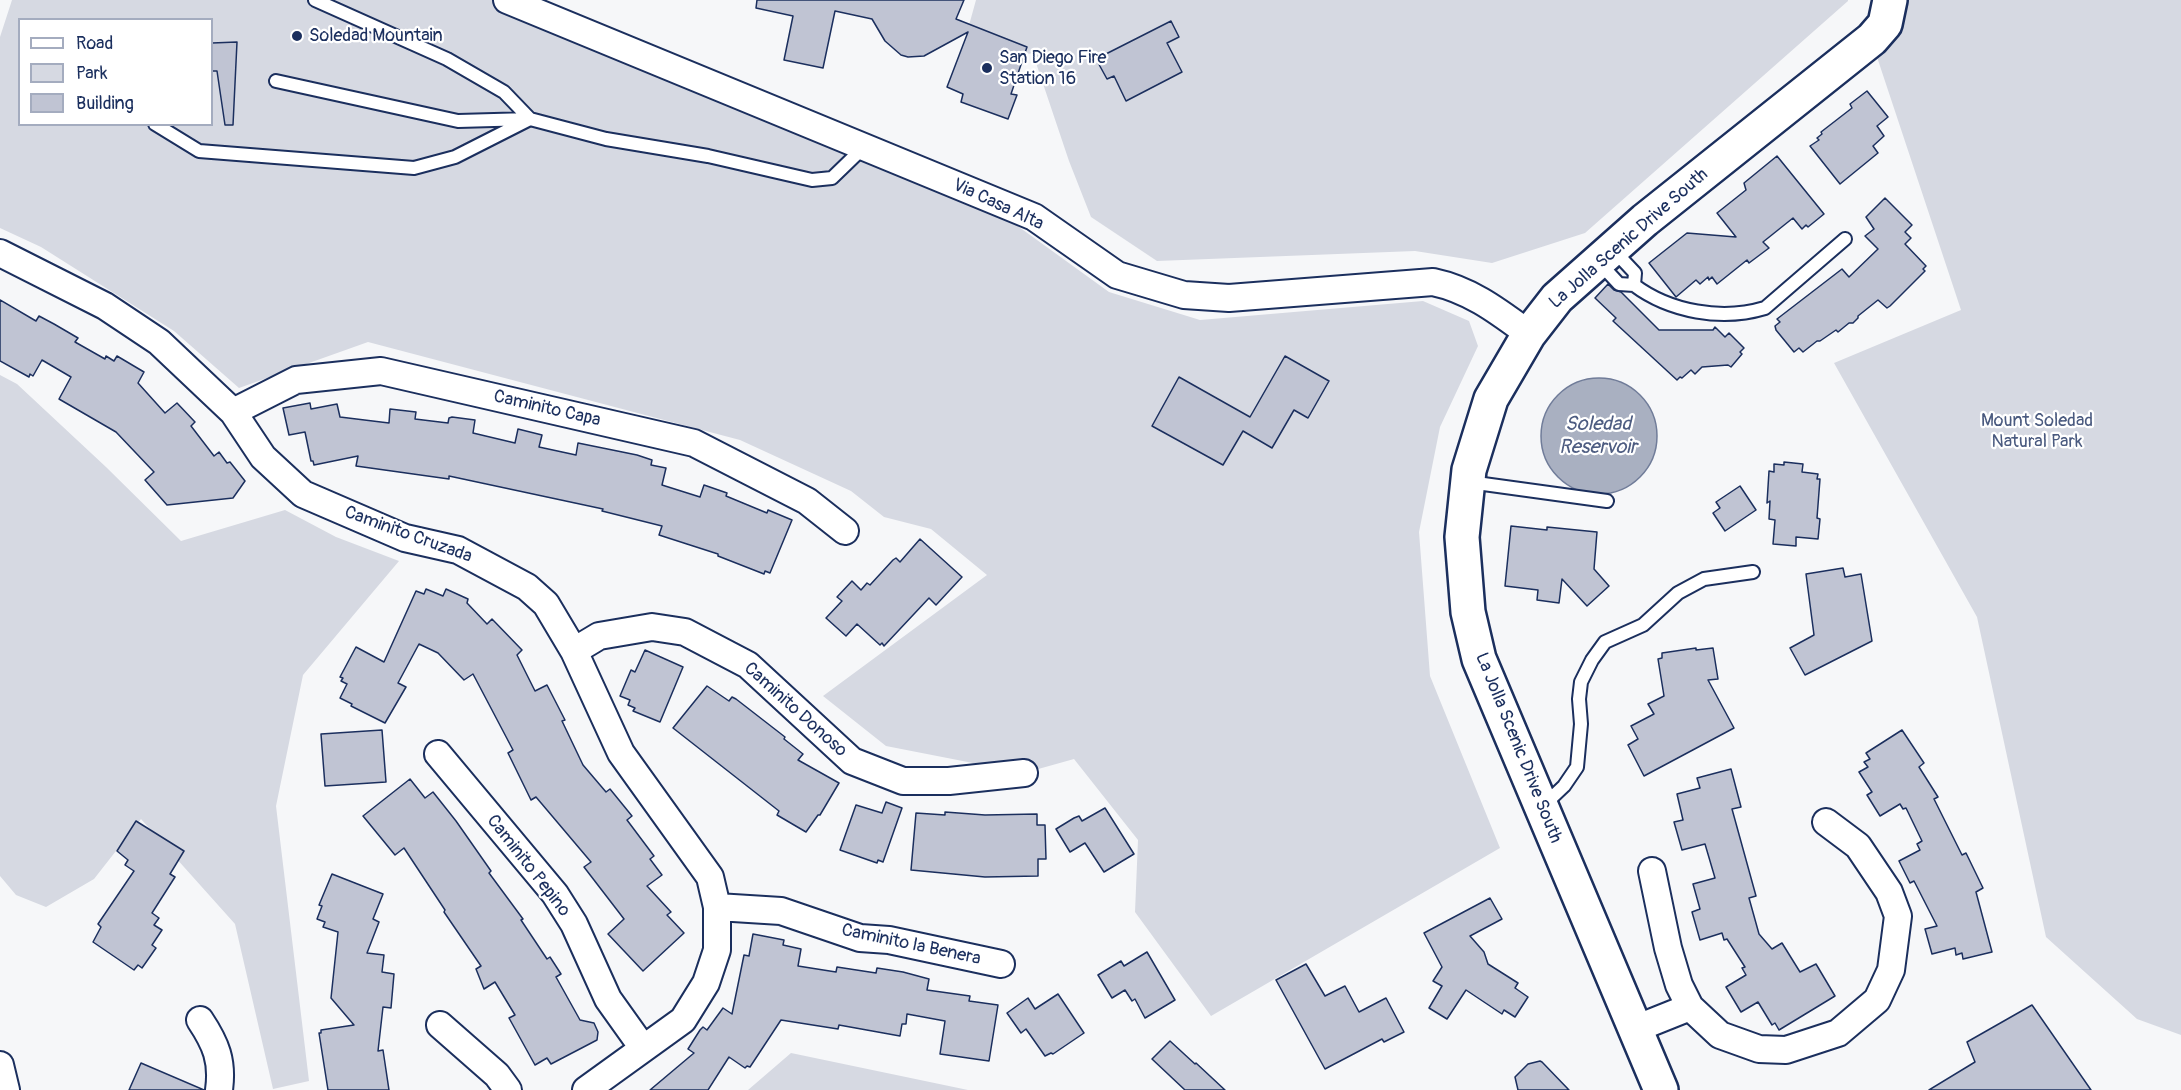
<!DOCTYPE html>
<style>
body{margin:0}
#map{position:relative;width:2181px;height:1090px;overflow:hidden;background:#f6f7f9;font-family:Pangolin,sans-serif}
canvas{display:block}
.legend{position:absolute;left:18px;top:18px;width:195px;height:108px;box-sizing:border-box;background:#fff;border:2px solid #a4acbf;margin:0;padding:8px 10px;list-style:none;font-size:18px;color:#1b2f5e}
.legend li{display:flex;align-items:center;gap:12px;height:30px}
.legend b{width:30px;border:2px solid #a4acbf}
</style>
<div id="map">
<canvas width="2181" height="1090"></canvas>
<ul class="legend">
<li><b style="height:8px;background:#fff"></b>Road</li>
<li><b style="height:16px;background:#d6d9e2"></b>Park</li>
<li><b style="height:16px;background:#c0c4d3"></b>Building</li>
</ul>
</div>
<script>
const g = document.querySelector('canvas').getContext('2d');
g.lineJoin = 'round';
function paint(path, color) {
  g.fillStyle = color;
  g.fill(path, 'evenodd');
}
function stroke(path, color, width, dash) {
  g.strokeStyle = color;
  g.lineWidth = width;
  g.lineCap = dash ? 'butt' : 'round';
  g.setLineDash(dash || []);
  g.stroke(path);
}
function write(font, color, halo, rows, align = 'center') {
  g.font = font + ' Pangolin,sans-serif';
  g.lineWidth = 4.5;
  g.setLineDash([]);
  g.textBaseline = 'middle';
  g.strokeStyle = halo;
  g.fillStyle = color;
  for (const [text, x, y, turn = 0] of rows) {
    g.save();
    g.translate(x, y);
    g.rotate((+turn || 0) * Math.PI / 180);
    g.textAlign = isNaN(turn) ? turn : align;
    if (halo) g.strokeText(text, 0, 0);
    g.fillText(text, 0, 0);
    g.restore();
  }
}
const green = new Path2D(`
 M12 0H506L1001 214 1109 292 1200 320 1423 301 1469 321 1478 346 1440 427 1419 532 1430 676 1500 848 1211 1016 1135 912 1138 840 1074 759 1024 773 886 746 823 696 987 575 931 529 884 517 851 491 740 440 368 342 239 388 174 331 41 247 0 228V37ZM20 20H212V124H20Z
 M976 0H1848V1L1585 233 1492 263 1415 251 1157 261 1091 217 1069 161 1033 54 963 47Z
 M1879 0H2181V1035L2137 1019 2046 937 1977 617 1834 363 1961 310 1875 51Z
 M0 375 17 384 106 467 181 541 285 510 336 537 399 561 303 675 276 806 309 1081 273 1089 235 924 141 819 94 879 46 907 16 895 0 876Z
 M791 1053 968 1090H748Z`);
const water = new Path2D(`
 M1541 436a58 58 0 1 1 116 0a58 58 0 1 1-116 0Z`);
const building = new Path2D(`
 M757 0H964L956 19 1027 47 1011 94 1017 95 1008 119 961 102 963 94 947 87 968 32 924 56 908 57 901 55 885 41 872 19 835 11 823 68 784 60 793 16 756 8Z
 M1171 21 1179 37 1167 43 1182 72 1126 101 1114 76 1107 79 1096 59Z
 M237 42 233 125H225L217 71H212V43Z
 M1867 91 1888 117 1877 126 1884 136 1873 146 1878 153 1840 184 1810 146 1819 140 1817 138 1822 134 1821 132 1852 108 1850 104Z
 M1777 156 1824 214 1808 227 1806 225 1802 229 1793 218 1763 242 1769 248 1749 263 1747 260 1717 284 1712 277 1709 280 1708 277 1700 284 1696 280 1676 297 1649 263 1687 233 1736 237 1717 213 1746 190 1744 183Z
 M1885 198 1912 225 1905 232 1911 238 1905 244 1926 266 1923 269 1925 271 1890 306 1887 308 1878 300 1858 316V318L1853 323H1849L1838 332 1836 330 1820 341H1817L1803 352 1799 348 1794 352 1776 330 1775 326 1780 322 1777 319 1842 269 1849 277 1878 249 1865 236 1874 229 1866 217Z
 M1608 284 1614 290 1621 292 1659 330H1713L1715 327 1725 337 1729 333 1744 348 1740 352 1742 354 1731 367 1728 365 1702 367 1695 374 1691 370 1682 378 1680 377 1677 380 1613 321 1616 318 1595 298Z
 M0 300 36 321 39 316 54 324 78 338 75 342 105 359 106 356 114 361 117 356 144 372 138 383 165 413 177 403 195 422 191 426 214 456 219 452 227 463 230 462 245 481 233 498 167 505 145 480 154 472 116 432 59 399 71 377 42 360 33 376 30 374 29 377 0 361Z
 M1285 356 1329 381 1308 418 1294 410 1272 448 1243 431 1223 465 1152 426 1179 377 1250 417Z
 M310 403 311 409 337 404 340 417 389 423 390 409 416 412 415 419 448 423 449 418 452 417 475 420 473 433 515 443 518 429 542 435 539 447 576 455 578 443 637 455 652 460 651 465 666 468 662 485 700 497 704 485 727 493 726 496 767 513 768 510 792 520 770 573 765 571 764 574 718 556V554L659 535 662 526 602 511 603 509 449 476V479L356 466 358 456 314 465 313 461H311L305 432 289 435 283 408Z
 M1784 462 1803 464 1802 472 1818 474 1817 479H1820L1817 518 1820 519 1818 539 1796 537V546L1773 544 1775 520 1769 519 1770 501 1767 503 1769 471 1774 472V464L1784 465Z
 M1740 486 1756 510 1725 531 1713 513 1720 508 1716 502Z
 M1511 526 1547 530V527L1597 532 1594 569 1609 586 1587 606 1562 579 1559 603 1537 600 1538 590 1505 586Z
 M920 539 962 577 936 605 929 598 884 646 882 643 880 645 857 624 846 636 826 618 842 601 837 597 852 581 861 590 867 583 870 585 893 560 896 558 900 562Z
 M1843 568 1845 577 1861 574 1872 641 1805 675 1790 648 1814 635 1806 574Z
 M426 589 443 596 446 589 468 599 467 603 487 624 492 619 522 650 517 655 535 691 547 685 565 720 562 721 583 765 606 792 610 789 632 816 627 820 654 856 650 859 662 875 647 886 671 912 667 915 684 933 643 971 608 934 624 919 584 867 591 862 536 797 531 800 508 753 513 750 473 674 464 680 438 653 419 644 398 683 406 687 385 723 351 706 352 704 340 698 347 684 341 681 343 678 340 677 356 647 384 662 416 591 424 594Z
 M1696 648V650L1713 648 1718 679 1708 680 1734 728 1644 776 1628 745 1638 739 1631 726 1654 714 1648 704 1664 696 1658 659 1662 658V653Z
 M645 650 683 667 660 722 633 711 635 708 628 705 630 700 620 696 631 670 635 672Z
 M707 686 729 701 732 697 736 699 785 737 784 739 803 754 798 760 839 783 820 815H818L806 832 777 815 779 811 673 728Z
 M382 730 386 782 325 786 321 734Z
 M1902 730 1924 763 1919 767 1938 797 1934 799 1962 855 1966 853 1983 888 1976 892 1992 952 1963 959 1962 953 1956 955 1955 948 1932 954 1925 929 1937 926 1914 881 1910 883 1899 861 1920 850 1917 844 1922 841 1906 808 1903 809 1900 804 1880 816 1867 795 1872 792 1859 772 1868 767 1864 762 1870 759 1866 753Z
 M1731 769 1741 807 1732 809 1756 896 1749 898 1759 934 1772 949 1782 943 1800 972 1816 964 1835 996 1779 1030 1775 1023 1772 1025 1758 1002 1741 1012 1726 987 1746 975 1742 968 1745 967 1727 939 1724 940 1722 933 1700 940 1692 912 1700 909 1693 884 1715 878 1705 844 1682 850 1674 822 1683 820 1677 794 1700 788 1697 778Z
 M410 779 425 798 433 792 456 821 491 871 489 873 523 919 521 920 547 959 550 957 561 974 556 977 580 1020 594 1023 598 1032 597 1040 551 1064 547 1058 535 1065 509 1018 515 1015 495 982 484 989 476 969 481 966 444 912 445 910 404 848 395 855 363 816Z
 M886 802 902 808 883 862 878 860 877 863 840 850 856 805 882 813Z
 M1105 808 1134 854 1104 872 1085 843 1070 852 1056 829 1074 818 1079 816 1082 821Z
 M945 812 985 815 1037 814V825H1045L1046 859H1038V876L985 877 911 870 916 813 945 815Z
 M136 821 184 851 170 874 175 877 152 913 159 918 154 925 162 930 152 945 156 948 142 968 138 965 134 970 93 942 101 927 98 924 134 871 125 865 128 860 117 851Z
 M332 874 383 894 373 919 379 922 367 953 384 955 382 972 394 974 391 1008 383 1007 378 1051 383 1050 389 1090H328L319 1033H321V1030L354 1025 331 998 338 932 323 927 325 922 317 919 322 906 319 905Z
 M1490 898 1502 919 1470 936 1484 952 1488 964 1518 983 1515 988 1528 997 1515 1017 1504 1010 1502 1014 1466 990 1447 1019 1429 1008 1442 986 1433 981 1442 967 1424 933Z
 M753 934 784 940 783 945 801 949 798 966 836 972 837 967 876 973 877 968 903 972 929 979 927 990 970 996 969 1001 998 1005 989 1061 940 1054 945 1021 907 1014 906 1024H902L900 1036 839 1025 838 1029 781 1020 750 1067 747 1066 745 1068 729 1057 708 1090H650L694 1053 688 1049 700 1030 703 1027 707 1030 723 1008 732 1014 744 955 749 956Z
 M1147 952 1175 1000 1145 1018 1135 999 1132 1001 1125 990 1112 998 1098 975 1121 961 1124 966Z
 M1306 964 1325 996 1345 986 1359 1012 1386 998 1404 1032 1384 1042 1382 1039 1325 1069 1276 980Z
 M1058 994 1084 1033 1053 1054 1051 1053 1045 1056 1026 1029 1021 1033 1007 1013 1028 998 1035 1009Z
 M2032 1005 2091 1090H1929L1975 1062 1967 1042Z
 M1170 1041 1195 1064 1196 1063 1225 1090H1185L1152 1059Z
 M1540 1061 1542 1062 1569 1090H1518L1515 1077 1528 1064Z
 M141 1063 204 1090H129Z`);
const lane = new Path2D(`
 M315 0 447 59 504 92 530 119 606 139 708 156 812 180 832 178 864 147
 M155 124 199 151 414 168 455 157 530 119 458 121 276 81
 M1606 255 1619 256 1635 273 1634 285 1619 284 1606 270Z
 M1634 285C1670 312 1722 321 1765 308L1845 239
 M1469 482 1607 501
 M1544 805 1564 786 1577 767 1581 724 1579 699 1581 682 1592 660 1605 642 1643 625 1678 593 1704 579 1753 572`);
const street = new Path2D(`
 M507 0 1034 217 1117 275 1184 295 1229 298 1433 282C1471 290 1499 312 1529 334
 M0 253 105 306 159 342 233 412 263 457 303 494 405 538 458 550 527 587 546 604 574 651 621 753 710 877 717 907V950L706 983 683 1020 586 1090
 M233 412 296 380 381 371 694 443 807 501 845 531
 M574 651 599 636 652 627 685 632 748 665 852 761 903 781H949L1024 773
 M438 754 555 894 574 924 608 999 643 1048
 M1652 871 1668 948 1679 985 1690 1007 1720 1035 1759 1049 1786 1050 1838 1033 1877 1000 1891 970 1898 916 1889 892 1858 846 1826 822
 M717 907 781 911 860 938 889 940 1001 964
 M200 1020C216 1044 223 1061 219 1090
 M440 1025 497 1075 508 1090
 M1635 1029 1690 1007
 M0 1065 6 1090`);
const secondary = new Path2D(`
 M1661 1090 1479 659 1468 612 1462 537 1469 470 1491 399 1529 334 1557 298 1645 220 1872 39 1885 24 1890 0`);
const markers = [
 [297,36,6,"#1b2f5e"],
 [987,68,6,"#1b2f5e"]
];
const poiNames = [
 ["Soledad Mountain",309,36],
 ["San Diego Fire",999,58],
 ["Station 16",999,79]
];
const streetNames = [
 ["Via Casa Alta",998,205,25],
 ["La Jolla Scenic Drive South",1629,239,-41],
 ["Caminito Capa",547,409,13],
 ["Caminito Cruzada",408,535,20],
 ["Caminito Donoso",795,710,42],
 ["La Jolla Scenic Drive South",1518,748,68],
 ["Caminito Pepino",528,866,52],
 ["Caminito la Benera",911,945,12]
];
const parkNames = [
 ["Mount Soledad",2037,421],
 ["Natural Park",2037,442]
];
const waterNames = [
 ["Soledad",1598,425],
 ["Reservoir",1598,448]
];
paint(green, '#d6d9e2');
paint(water, '#a9b0c1');
stroke(water, '#707c99', 1.5);
paint(building, '#c0c4d3');
stroke(building, '#1b2f5e', 1.5);
stroke(lane, '#1b2f5e', 16);
stroke(street, '#1b2f5e', 30);
stroke(secondary, '#1b2f5e', 38);
stroke(lane, '#fff', 12);
stroke(street, '#fff', 26);
stroke(secondary, '#fff', 33);
for (const [x, y, r, color] of markers) {
  const dot = new Path2D();
  dot.arc(x, y, r, 0, 2 * Math.PI);
  g.fillStyle = color;
  g.fill(dot);
  stroke(dot, '#fff', 2);
}
write('18px', '#1b2f5e', '#fff', poiNames, 'left');
write('18px', '#1b2f5e', '#fff', streetNames);
write('18px', '#4a5a7f', '#fff', parkNames);
write('italic 20px', '#4d5c81', '#fff', waterNames);
</script>
